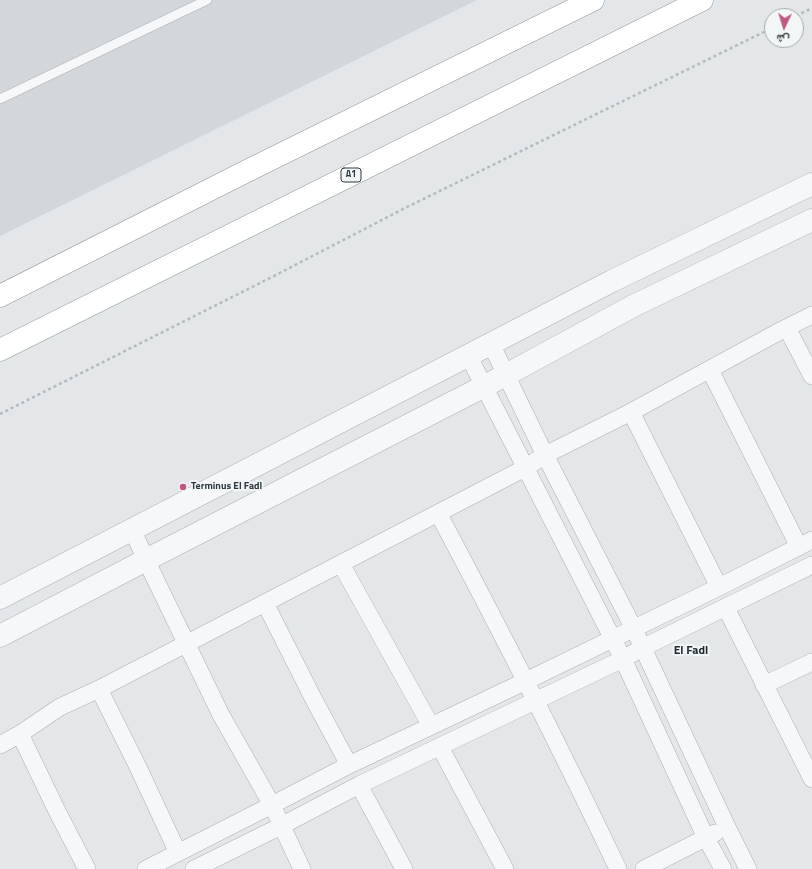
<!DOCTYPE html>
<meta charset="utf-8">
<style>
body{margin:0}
#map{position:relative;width:812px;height:869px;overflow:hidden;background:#e3e7ea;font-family:"Titillium Web",Vazirmatn,sans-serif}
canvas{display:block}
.north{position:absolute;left:764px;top:8px;width:40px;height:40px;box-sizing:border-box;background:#f3f6f7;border:1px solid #a4aaae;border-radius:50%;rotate:184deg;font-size:11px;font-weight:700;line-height:16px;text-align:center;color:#2d3940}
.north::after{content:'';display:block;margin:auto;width:14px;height:18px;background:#c15683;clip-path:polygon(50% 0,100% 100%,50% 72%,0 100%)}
</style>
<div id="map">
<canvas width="812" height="869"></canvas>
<div class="north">ش</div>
</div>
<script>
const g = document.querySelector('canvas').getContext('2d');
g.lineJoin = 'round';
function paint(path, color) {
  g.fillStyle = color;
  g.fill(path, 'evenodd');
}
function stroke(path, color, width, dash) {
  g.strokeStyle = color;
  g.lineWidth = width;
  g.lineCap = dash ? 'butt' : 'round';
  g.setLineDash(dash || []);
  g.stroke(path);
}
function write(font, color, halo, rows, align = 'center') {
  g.font = font + ' "Titillium Web",sans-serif';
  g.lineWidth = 4;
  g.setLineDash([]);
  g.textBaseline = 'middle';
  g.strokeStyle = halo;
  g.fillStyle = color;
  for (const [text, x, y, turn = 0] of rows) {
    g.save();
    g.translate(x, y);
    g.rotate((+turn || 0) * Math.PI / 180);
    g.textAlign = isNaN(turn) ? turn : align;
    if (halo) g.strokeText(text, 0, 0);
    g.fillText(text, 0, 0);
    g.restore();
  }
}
const built = new Path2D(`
 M0 0H477L0 236Z`);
const path = new Path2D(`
 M796 16 812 8
 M0 414 272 277 405 208 772 28`);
const service = new Path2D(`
 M0 99 207 0`);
const minor = new Path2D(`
 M787 328 812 376
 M491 344 545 455 634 629 727 827 748 869
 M468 355 623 659 706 838 723 869
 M710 370 799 547
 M631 412 719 587
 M438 513C501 631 561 749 618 869
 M132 529 146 560 221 715 272 805 302 869
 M341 564 431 726
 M265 603 313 698 349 765
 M726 608 812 779
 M764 685 812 662
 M99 689 138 767 178 853
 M20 734 57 811 87 869
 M0 745 20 734 60 707 99 689 525 468 545 455 631 412 782 330 812 315
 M440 747 505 869
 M359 785 404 869
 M146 869 272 805 349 765 526 681 719 587 812 540
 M194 869 281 826 359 785 623 659 642 648 812 565
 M644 869 715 833`);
const tertiary = new Path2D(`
 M0 598 612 281 812 184
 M0 636 146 560 506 375 633 306 812 220`);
const motorway = new Path2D(`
 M0 296 245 172 593 0
 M0 350 702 0`);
const markers = [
 [183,487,4,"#c15683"]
];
const shields = [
 [351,175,20]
];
const shieldNames = [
 ["A1",351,175]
];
const poiNames = [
 ["Terminus El Fadl",191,487]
];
const quarterNames = [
 ["El Fadl",691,651]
];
paint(built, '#d1d7db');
stroke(service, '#a9afb4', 10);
stroke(minor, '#a9afb4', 18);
stroke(tertiary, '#a9afb4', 23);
stroke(motorway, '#8c989f', 23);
stroke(path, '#b5babd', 2.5, [3, 3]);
stroke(service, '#f5f7f8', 9);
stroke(minor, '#f5f7f8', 17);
stroke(tertiary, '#f5f7f8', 22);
stroke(motorway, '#fff', 22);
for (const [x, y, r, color] of markers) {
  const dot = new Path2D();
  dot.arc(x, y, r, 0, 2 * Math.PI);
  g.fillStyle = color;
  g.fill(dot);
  stroke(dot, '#f3f6f7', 1.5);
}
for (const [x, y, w] of shields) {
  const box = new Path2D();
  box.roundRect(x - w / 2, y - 7, w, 14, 3);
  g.fillStyle = '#f3f6f7';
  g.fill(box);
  stroke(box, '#2d3940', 1);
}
write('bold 9px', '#2d3940', null, shieldNames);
write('bold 10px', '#2d3940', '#f3f6f7', poiNames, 'left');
write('bold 12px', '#1f2a31', '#f3f6f7', quarterNames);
</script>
